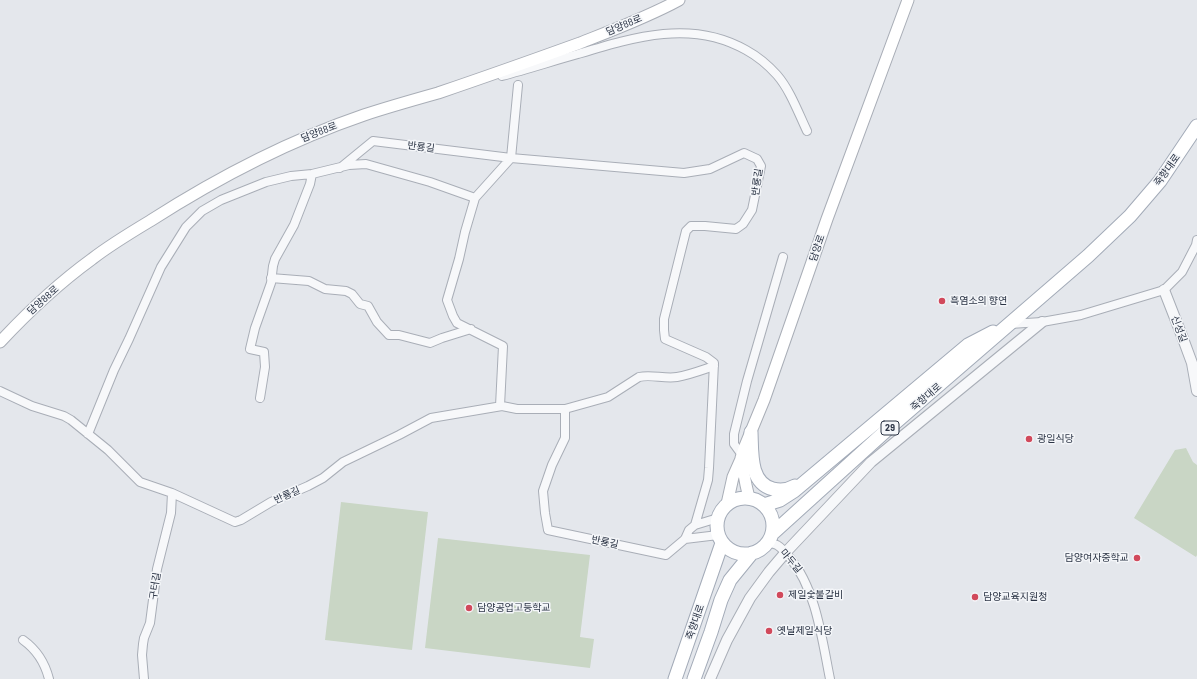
<!DOCTYPE html>
<meta charset="utf-8">
<style>
body{margin:0}
canvas{display:block;background:#e4e7ec}
</style>
<canvas width="1197" height="679"></canvas>
<script>
const g = document.querySelector('canvas').getContext('2d');
g.lineJoin = 'round';
function paint(path, color) {
  g.fillStyle = color;
  g.fill(path, 'evenodd');
}
function stroke(path, color, width, dash) {
  g.strokeStyle = color;
  g.lineWidth = width;
  g.lineCap = dash ? 'butt' : 'round';
  g.setLineDash(dash || []);
  g.stroke(path);
}
function write(font, color, halo, rows, align = 'center') {
  g.font = font + ' Barlow,"Noto Sans KR",sans-serif';
  g.lineWidth = 3;
  g.setLineDash([]);
  g.textBaseline = 'middle';
  g.strokeStyle = halo;
  g.fillStyle = color;
  for (const [text, x, y, turn = 0] of rows) {
    g.save();
    g.translate(x, y);
    g.rotate((+turn || 0) * Math.PI / 180);
    g.textAlign = isNaN(turn) ? turn : align;
    if (halo) g.strokeText(text, 0, 0);
    g.fillText(text, 0, 0);
    g.restore();
  }
}
const green = new Path2D(`
 M1186 448 1193 462 1197 465V555L1196 557 1134 518 1175 450Z
 M341 502 428 512 412 650 325 640Z
 M438 538 590 555 580 637 594 639 590 668 425 648Z`);
const minor = new Path2D(`
 M502 76C528 69 553 61 578 54 634 37 692 19 746 50 757 56 768 65 777 75 790 90 798 112 807 131
 M340 168 373 141 511 158 684 173 710 169 744 153 757 159 761 166 752 210 743 224 736 229 705 226H691L686 231 664 319V330L665 339 706 357 714 363 709 468 708 480 695 525
 M271 278 309 281 325 289 346 291 352 294 360 304 368 306 377 322 389 335H399L430 343 442 338 471 329
 M1010 324 1042 322 1081 315 1164 290 1182 272 1196 245 1197 240
 M0 391 32 406 64 416 71 420 108 450 140 482 172 493 235 522 241 520 271 502 308 486 323 478 343 462 399 435 431 418 502 406 517 409H565L608 397 639 377C651 374 664 379 677 377 689 375 702 370 714 366
 M260 398 265 367 264 352 250 349 255 328 271 283 273 266 275 259 294 225 310 184 312 174
 M500 406 503 346 457 323 453 316 447 300 459 259 465 232 475 198 511 158 518 85
 M565 409V438L552 465 543 491 545 513 548 530 666 555 685 539 689 530 695 525 718 518
 M88 434 114 370 129 339 161 267 186 227 202 211 221 200 266 182 291 176 312 174 349 165 366 164 430 182 475 198
 M742 455 734 444V434L747 381 783 257
 M685 539 718 535
 M768 542C771 543 774 544 777 545 782 548 786 553 790 558 816 589 822 639 830 679
 M23 640C37 650 45 663 49 679
 M144 679 142 655 143 644 144 638 150 623 157 569 171 513 172 493`);
const tertiary = new Path2D(`
 M1164 290 1182 336 1192 363 1197 391
 M710 679 727 640 750 598 769 572 786 552 871 462 1042 322`);
const secondary = new Path2D(`
 M0 342C28 312 59 283 92 259 110 245 130 233 150 221 217 178 288 141 364 115 388 107 413 100 438 93 485 77 533 60 580 43 613 30 648 17 679 0
 M749 498 746 485 741 458 745 446 764 400 827 219 908 0
 M727 504 733 477 741 459`);
const primary = new Path2D(`
 M751 432C752 452 749 483 773 489 781 491 788 490 795 486
 M717 526a28 28 0 1 1 56 0a28 28 0 1 1-56 0Z
 M764 505 780 500 794 491 968 345 993 332
 M772 534 889 428 1088 256 1130 216 1160 181 1197 126
 M675 679 722 543
 M694 679 711 632 721 600 730 580 752 553`);
const markers = [
 [942,301,4,"#d1495b"],
 [1029,439,4,"#d1495b"],
 [1137,558,4,"#d1495b"],
 [780,595,4,"#d1495b"],
 [975,597,4,"#d1495b"],
 [469,608,4,"#d1495b"],
 [769,631,4,"#d1495b"]
];
const shields = [
 [890,428,18]
];
const shieldNames = [
 ["29",890,428]
];
const streetNames = [
 ["담양88로",624,25,-23],
 ["담양88로",319,132,-21],
 ["반룡길",421,147,7],
 ["죽향대로",1167,170,-54],
 ["반룡길",757,182,-82],
 ["담양로",817,248,-71],
 ["담양88로",43,300,-42],
 ["신성길",1179,329,69],
 ["죽향대로",926,397,-41],
 ["반룡길",287,495,-24],
 ["반룡길",605,542,12],
 ["마두길",791,561,50],
 ["구터길",155,586,-81],
 ["죽향대로",695,622,-71]
];
const poiNames = [
 ["흑염소의 향연",950,301],
 ["광일식당",1037,439],
 ["담양여자중학교",1129,558,"right"],
 ["제일숯불갈비",788,595],
 ["담양교육지원청",983,597],
 ["담양공업고등학교",477,608],
 ["옛날제일식당",777,631]
];
paint(green, '#c9d6c5');
stroke(minor, '#a9aeb7', 10);
stroke(tertiary, '#a9aeb7', 12);
stroke(secondary, '#a9aeb7', 13);
stroke(primary, '#a3abb8', 15);
stroke(minor, '#f7f8fa', 8);
stroke(tertiary, '#f7f8fa', 10);
stroke(secondary, '#fff', 11);
stroke(primary, '#fff', 13);
for (const [x, y, r, color] of markers) {
  const dot = new Path2D();
  dot.arc(x, y, r, 0, 2 * Math.PI);
  g.fillStyle = color;
  g.fill(dot);
  stroke(dot, '#f4f6f9', 1.5);
}
for (const [x, y, w] of shields) {
  const box = new Path2D();
  box.roundRect(x - w / 2, y - 7, w, 14, 3);
  g.fillStyle = '#f4f6f9';
  g.fill(box);
  stroke(box, '#2b3445', 1);
}
write('bold 9px', '#2b3445', null, shieldNames);
write('10px', '#2b3445', '#f4f6f9', streetNames);
write('10px', '#2b3445', '#f4f6f9', poiNames, 'left');
</script>
